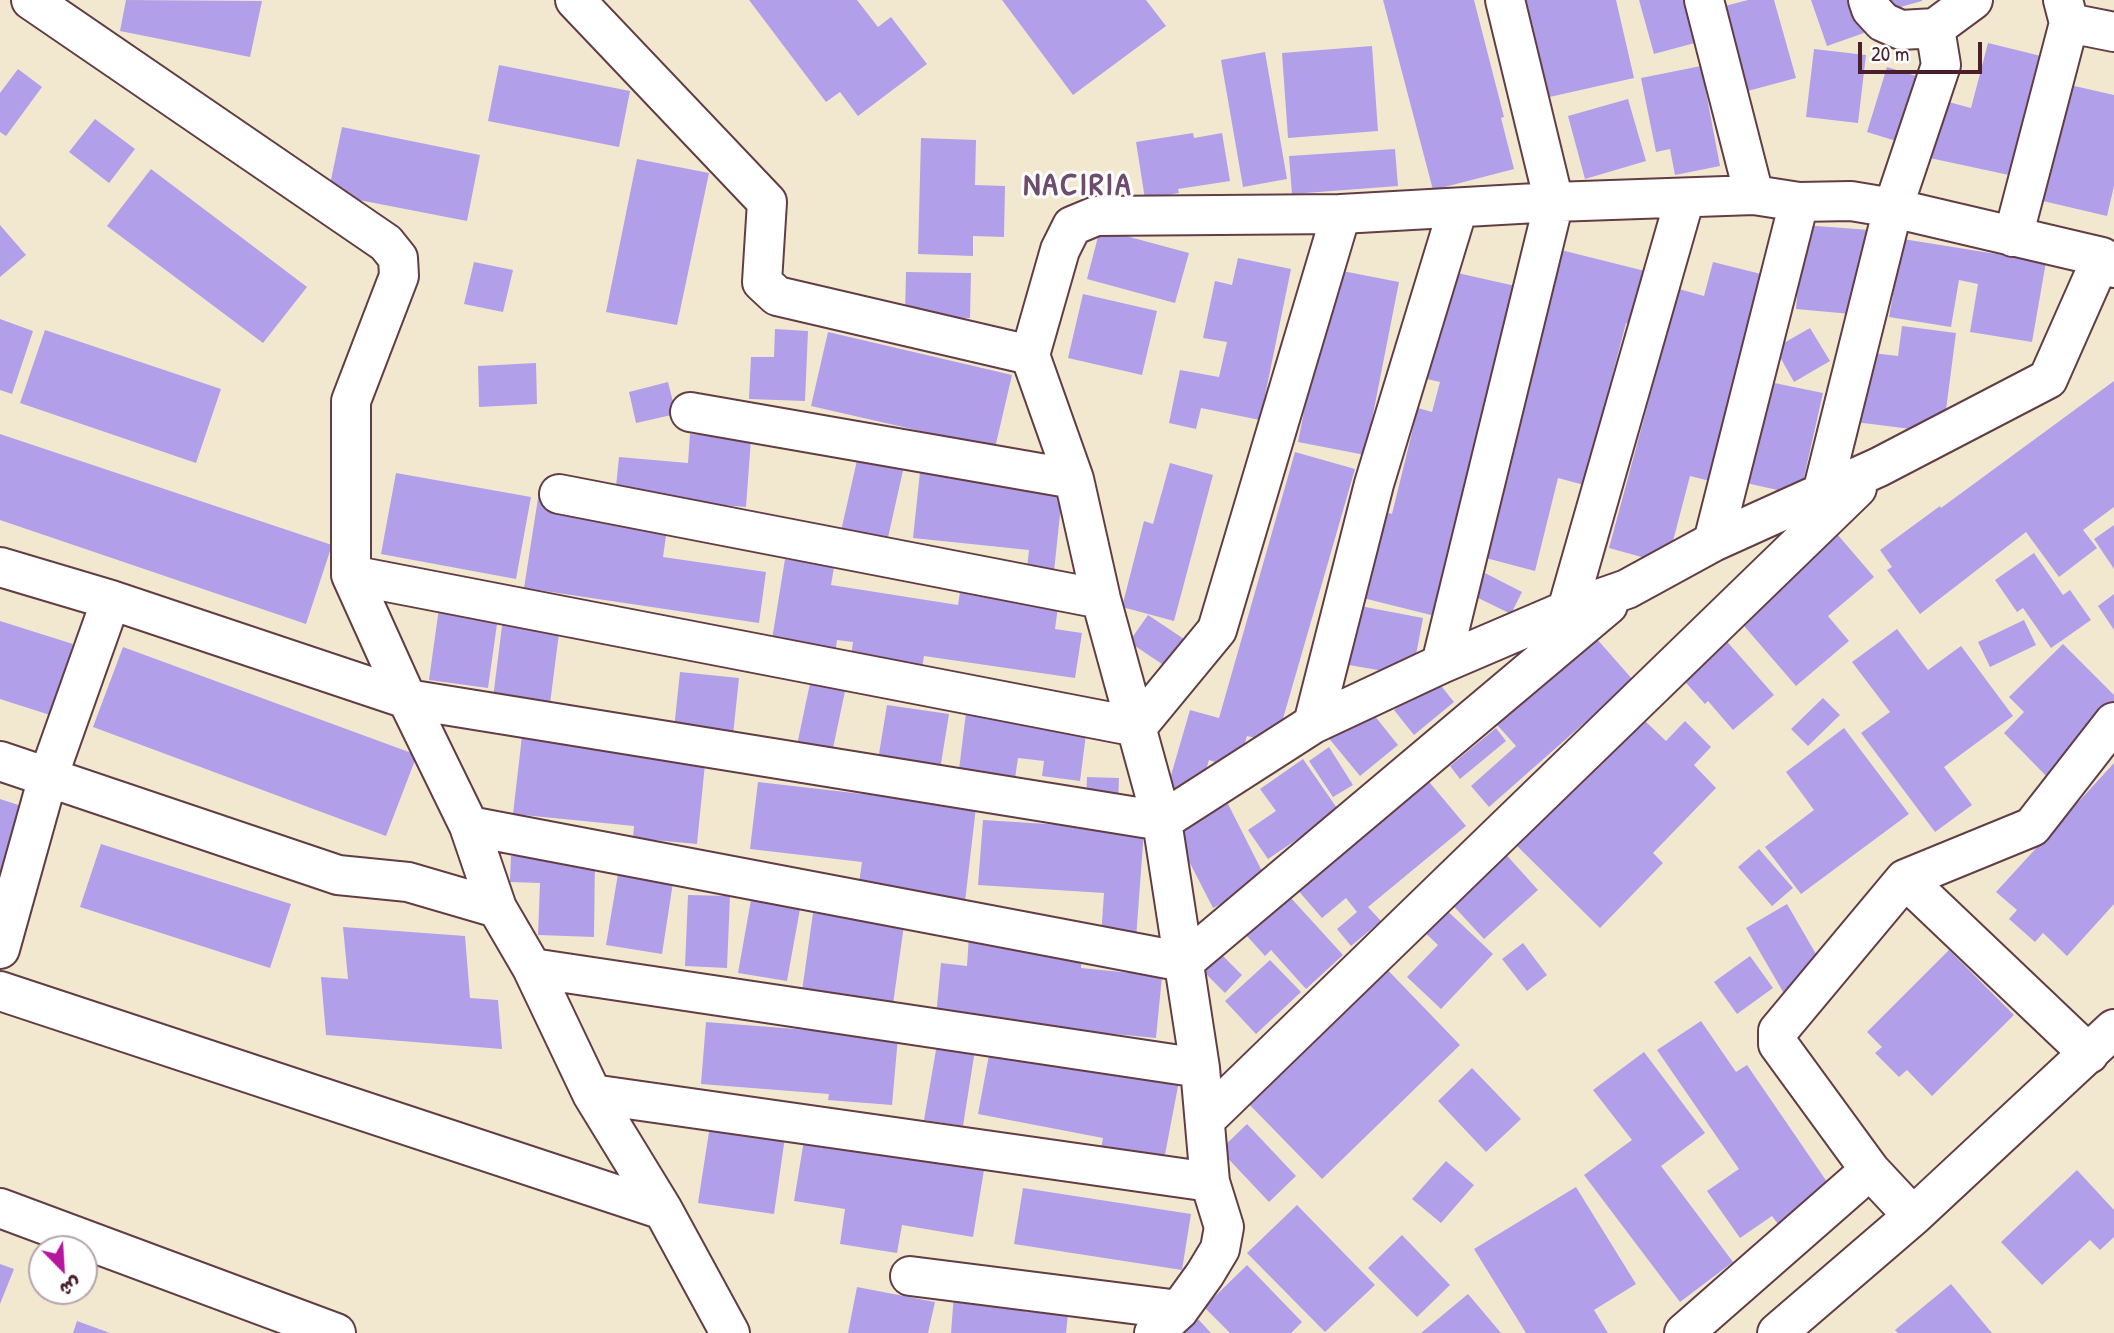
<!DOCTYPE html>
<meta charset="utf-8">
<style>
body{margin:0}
#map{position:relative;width:2114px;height:1333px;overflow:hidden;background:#f2e8d0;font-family:"Patrick Hand","Playpen Sans Arabic",sans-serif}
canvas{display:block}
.north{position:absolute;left:28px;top:1235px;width:70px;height:70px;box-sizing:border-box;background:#fff;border:2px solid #b7a5aa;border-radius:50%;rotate:156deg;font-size:19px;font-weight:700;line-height:28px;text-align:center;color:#4a1f2b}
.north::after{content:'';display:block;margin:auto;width:24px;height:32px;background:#b5179e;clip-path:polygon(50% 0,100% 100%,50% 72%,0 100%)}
.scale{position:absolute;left:1858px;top:42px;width:124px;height:32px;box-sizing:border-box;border:4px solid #4a1f2b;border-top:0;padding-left:9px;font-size:21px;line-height:24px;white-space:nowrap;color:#4a1f2b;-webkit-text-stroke:5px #fff;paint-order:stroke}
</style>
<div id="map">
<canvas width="2114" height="1333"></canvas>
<div class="north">ش</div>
<div class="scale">20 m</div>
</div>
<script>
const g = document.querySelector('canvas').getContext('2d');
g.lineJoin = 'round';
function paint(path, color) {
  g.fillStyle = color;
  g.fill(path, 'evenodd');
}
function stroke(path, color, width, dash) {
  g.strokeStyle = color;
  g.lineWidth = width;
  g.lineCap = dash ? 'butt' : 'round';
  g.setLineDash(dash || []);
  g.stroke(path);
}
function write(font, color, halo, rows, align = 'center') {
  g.font = font + ' "Patrick Hand",sans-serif';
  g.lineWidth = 6;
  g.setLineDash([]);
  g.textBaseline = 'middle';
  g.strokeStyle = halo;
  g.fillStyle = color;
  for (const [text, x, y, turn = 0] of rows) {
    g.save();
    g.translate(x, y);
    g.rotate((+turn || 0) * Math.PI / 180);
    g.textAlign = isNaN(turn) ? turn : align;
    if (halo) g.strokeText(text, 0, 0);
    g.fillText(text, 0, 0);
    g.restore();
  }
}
const building = new Path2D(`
 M126 0 262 1 250 57 120 31Z
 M749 0H857L878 27 891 17 927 64 858 116 840 92 826 102Z
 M1002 0H1146L1166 26 1073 95Z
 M1383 0H1474L1504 117 1501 118 1514 169 1433 190Z
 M1524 0H1616L1634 78 1545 98Z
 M1639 0H1691L1702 41 1654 54Z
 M1748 0H1774L1796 78 1744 92 1721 7Z
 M1811 0H1853L1864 33 1827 46Z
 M1882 0H1922V1L1886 11Z
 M1988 43 2041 56 2009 175 1925 157 1941 100 1971 108Z
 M1372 46 1378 131 1288 138 1282 53Z
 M1814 49 1866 55 1858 123 1806 117Z
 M1265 52 1287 179 1243 187 1221 60Z
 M499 65 630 91 619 147 488 121Z
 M1701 66 1720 166 1675 175 1670 149 1656 152 1641 78Z
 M1887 67 1926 79 1906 144 1867 132Z
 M18 69 42 87 6 136 0 132V93Z
 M2070 85 2114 95V186L2107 216 2043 201Z
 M1628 99 1646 161 1585 179 1568 116Z
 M95 119 135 149 109 183 69 152Z
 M342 127 480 155 467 221 328 194Z
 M1193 133 1194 138 1222 133 1230 181 1178 189 1179 193 1145 199 1136 142Z
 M921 138 976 140 975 185 1005 186 1004 237 973 236V256L918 254Z
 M1395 149 1398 186 1292 194 1289 156Z
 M637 159 709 173 677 325 606 312Z
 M151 169 307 287 263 343 107 226Z
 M0 225 26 255 0 277Z
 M1803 225 1870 230 1862 315 1796 309Z
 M1100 229 1189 253 1175 303 1087 279Z
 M1903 239 2046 262 2032 342 1970 332 1978 284 1959 280 1951 327 1889 317Z
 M1561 250 1645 271 1631 324 1626 323 1584 485 1558 478 1535 571 1482 557Z
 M1238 258 1291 269 1260 420 1201 408 1196 429 1169 423 1180 370 1219 377 1227 342 1203 338 1215 281 1232 285Z
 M474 262 513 270 503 312 464 304Z
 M1713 262 1765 275 1710 481 1690 476 1667 564 1609 548 1679 289 1704 296Z
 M1332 269 1399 282 1365 455 1298 442Z
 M906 272 971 273 970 318 905 316Z
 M1453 272 1520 287 1439 617 1351 595 1373 509 1392 514 1418 408 1432 412 1440 382 1427 379Z
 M1083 294 1157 311 1142 375 1068 358Z
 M0 319 33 331 12 394 0 390Z
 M1902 326 1956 333 1943 433 1855 422 1864 352 1898 356Z
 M1810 328 1830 361 1794 382 1775 348Z
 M775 329 808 331 805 401 749 399 751 357H774Z
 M45 330 221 389 196 463 20 403Z
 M828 332 1012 375 995 448 811 406Z
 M536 363 537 404 479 407 478 366Z
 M1750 378 1823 393 1800 495 1728 479Z
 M2114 381V507L2083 530 2097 548 2059 577 2026 532 1920 614 1887 570 1892 567 1880 550 1940 506 1941 508Z
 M668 382 676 414 636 423 629 392Z
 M0 434 332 545 306 624 0 520Z
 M690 434 751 439 746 507 615 497 619 457 688 463Z
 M1295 452 1355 469 1276 743 1247 736 1237 769 1209 760 1198 797 1167 789 1190 710 1219 718Z
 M858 456 904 466 887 542 841 531Z
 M1170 463 1213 475 1174 621 1122 607 1144 521 1153 524Z
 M920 472 1063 486 1053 581 1026 578 1029 550 913 538Z
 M396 473 531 497 516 579 381 554Z
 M539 492 570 497 667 529 663 557 766 572 759 623 524 588Z
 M2114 525V569L2094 539Z
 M1831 527 1874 577 1828 616 1849 641 1796 686 1732 612Z
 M2034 553 2063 595 2070 590 2091 620 2051 648 2023 608 2017 612 1995 580Z
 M785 559 834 567 831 585 958 605 960 592 1058 607 1055 629 1082 633 1075 678 924 656 921 674 850 663 853 642 837 640 835 655 771 646Z
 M1479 570 1522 592 1511 614 1468 593Z
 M2114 594V630L2098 606Z
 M1360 606 1423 618 1412 676 1349 665Z
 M439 608 498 617 488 688 429 680Z
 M1148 615 1187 641 1168 668 1129 642Z
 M503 618 560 625 550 704 493 698Z
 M2024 620 2036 645 1990 667 1978 642Z
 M0 621 73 644 50 715 0 699Z
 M1897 629 1928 670 1961 646 2013 716 1944 767 1972 805 1935 832 1861 733 1890 712 1852 662Z
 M1589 630 1633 680 1489 807 1471 786 1516 746 1490 717Z
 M1723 637 1774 695 1733 730 1708 701 1705 704 1679 675Z
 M2063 644 2114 695V704L2055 785 2004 733 2024 712 2009 697Z
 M123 647 417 755 386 836 93 727Z
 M813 669 848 677 832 753 797 745Z
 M680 672 739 678 733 735 674 729Z
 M1434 677 1454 702 1414 735 1394 710Z
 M1823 698 1840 715 1808 746 1791 729Z
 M967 704 1088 719 1080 781 1042 776 1044 761 1018 758 1014 785 958 778Z
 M887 705 949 714 940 770 878 760Z
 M1366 705 1398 745 1360 776 1327 736Z
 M1644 720 1666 741 1685 721 1711 747 1694 765 1716 788 1653 853 1663 863 1600 928 1513 842 1606 747 1613 753Z
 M1496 728 1506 741 1460 779 1450 766Z
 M1844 728 1909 814 1801 894 1765 847 1814 810 1786 772Z
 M522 736 706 754 697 844 633 838 634 826 513 814Z
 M1329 747 1353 785 1333 797 1309 761Z
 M1303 759 1339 811 1268 859 1248 830 1276 811 1260 789Z
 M2114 763V904L2067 956 2043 933 2035 942 2009 919 2017 910 1996 892Z
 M1087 777 1119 778 1118 803H1086Z
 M1425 777 1466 826 1368 907 1381 921 1351 946 1337 929 1357 912 1346 898 1322 918 1296 888Z
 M758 782 976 807 965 902 858 890 862 862 750 849Z
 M0 799 28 808 0 893Z
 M1228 804 1267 881 1213 908 1174 832Z
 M983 820 1144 830 1136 939 1101 937 1104 893 978 885Z
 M101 844 291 904 270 968 80 907Z
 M1759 849 1793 888 1772 906 1738 867Z
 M1502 850 1538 890 1484 939 1448 900Z
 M511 856 595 857 594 937 538 935 540 883 510 882Z
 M619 868 674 876 662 954 606 945Z
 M688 895 730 896 727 968 685 966Z
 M1291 898 1343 955 1306 989 1271 950 1265 956 1247 936Z
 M751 900 800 909 787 981 738 973Z
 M1439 903 1493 954 1441 1009 1407 977 1438 945 1417 925Z
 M1787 904 1827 973 1786 997 1746 928Z
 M813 913 904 925 893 1004 802 991Z
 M343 927 465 936 470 998 498 1000 502 1049 326 1035 321 977 348 979Z
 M969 935 1083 945 1081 968 1162 976 1156 1038 936 1017 941 963 967 966Z
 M1523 943 1547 975 1527 991 1502 959Z
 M1949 950 2014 1015 1932 1096 1907 1070 1899 1077 1875 1053 1882 1047 1867 1032Z
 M1220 953 1242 975 1225 993 1202 970Z
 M1750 956 1773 988 1737 1014 1714 982Z
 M1270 960 1301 992 1256 1034 1225 1001Z
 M1381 963 1460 1045 1322 1179 1242 1097Z
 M1701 1021 1736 1072 1747 1065 1836 1195 1783 1231 1772 1216 1740 1238 1707 1191 1739 1169 1657 1050Z
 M706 1022 898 1037 892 1105 828 1100 829 1094 701 1084Z
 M992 1039 1179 1081 1163 1165 1100 1154 1103 1138 978 1114Z
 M937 1044 975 1050 963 1126 924 1120Z
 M1644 1052 1705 1133 1661 1166 1733 1262 1680 1302 1584 1175 1632 1140 1593 1090Z
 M1472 1068 1521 1119 1486 1152 1438 1101Z
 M711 1119 786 1130 774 1214 698 1203Z
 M1247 1124 1296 1176 1269 1202 1220 1150Z
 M805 1134 985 1164 973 1237 902 1225 897 1253 840 1244 845 1209 794 1201Z
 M1446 1161 1474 1185 1441 1223 1412 1199Z
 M2077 1170 2114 1210V1237L2100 1250 2090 1240 2042 1285 2001 1242Z
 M1576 1187 1636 1284 1594 1310 1608 1333H1526L1474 1249Z
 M1023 1188 1191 1214 1182 1270 1014 1244Z
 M1297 1205 1375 1285 1325 1332 1247 1253Z
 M1402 1235 1450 1285 1417 1317 1368 1268Z
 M0 1264 14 1269 0 1304Z
 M1247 1265 1302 1322 1291 1333H1230L1204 1307Z
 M1951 1284 1992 1333H1898L1895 1330Z
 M857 1287 935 1302 928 1333H848Z
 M954 1294 1026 1298 1025 1312 1068 1314 1066 1333H951Z
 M1468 1294 1501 1333H1421Z
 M1198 1319 1211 1333H1182Z
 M77 1321 110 1333H73Z`);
const minor = new Path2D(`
 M31 0 386 243 398 258 399 276 351 401V575L407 699 469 826 497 908 532 968 592 1094 663 1210 730 1333
 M575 0 767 202 762 282 777 296 1030 355
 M1704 0 1754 195
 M1868 0 1871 9 1883 22 1901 30 1935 28 1973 0
 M2069 23 2114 32
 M2013 237 2069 23 2063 0
 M690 412 1074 479
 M1822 493 1893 208 1941 65 1935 28
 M559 494 1101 599
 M1713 542 1799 202
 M0 567 111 600 407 699 1162 821 1313 724 1441 664 1567 610 1627 589 1713 542 1879 467 2048 379 2102 257
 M351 575 1137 727 1217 630 1341 214
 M1567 610 1685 198
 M1441 664 1554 202 1505 0
 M1313 724 1374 484 1458 208
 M0 761 338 875 408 882 497 908
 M469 826 1184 962 1608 605
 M1905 879 2089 1054
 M0 949 48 777 111 600
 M532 968 1200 1068
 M0 991 663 1210
 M592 1094 1210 1182
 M1205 1120 1857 488
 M0 1208 336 1333
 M1913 1216 1870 1170 1778 1044V1031L1905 879 2032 827 2114 722
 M910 1276 1179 1310
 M1154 1333 1179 1310 1205 1274 1220 1249 1224 1227 1210 1182 1200 1068 1162 821 1101 599 1074 479 1030 355 1060 250 1072 226 1096 216 1341 214 1554 202 1754 195 1799 202 1851 201 1893 208 2102 257 2114 268
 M1684 1333 1870 1170
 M1777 1333 1913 1216 2114 1029`);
const districtNames = [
 ["NACIRIA",1078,186]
];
paint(building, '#b29fea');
stroke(minor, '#633d44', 42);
stroke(minor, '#fff', 38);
g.letterSpacing = '2px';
write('bold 32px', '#6e4c6e', '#fff', districtNames);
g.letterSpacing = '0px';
</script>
